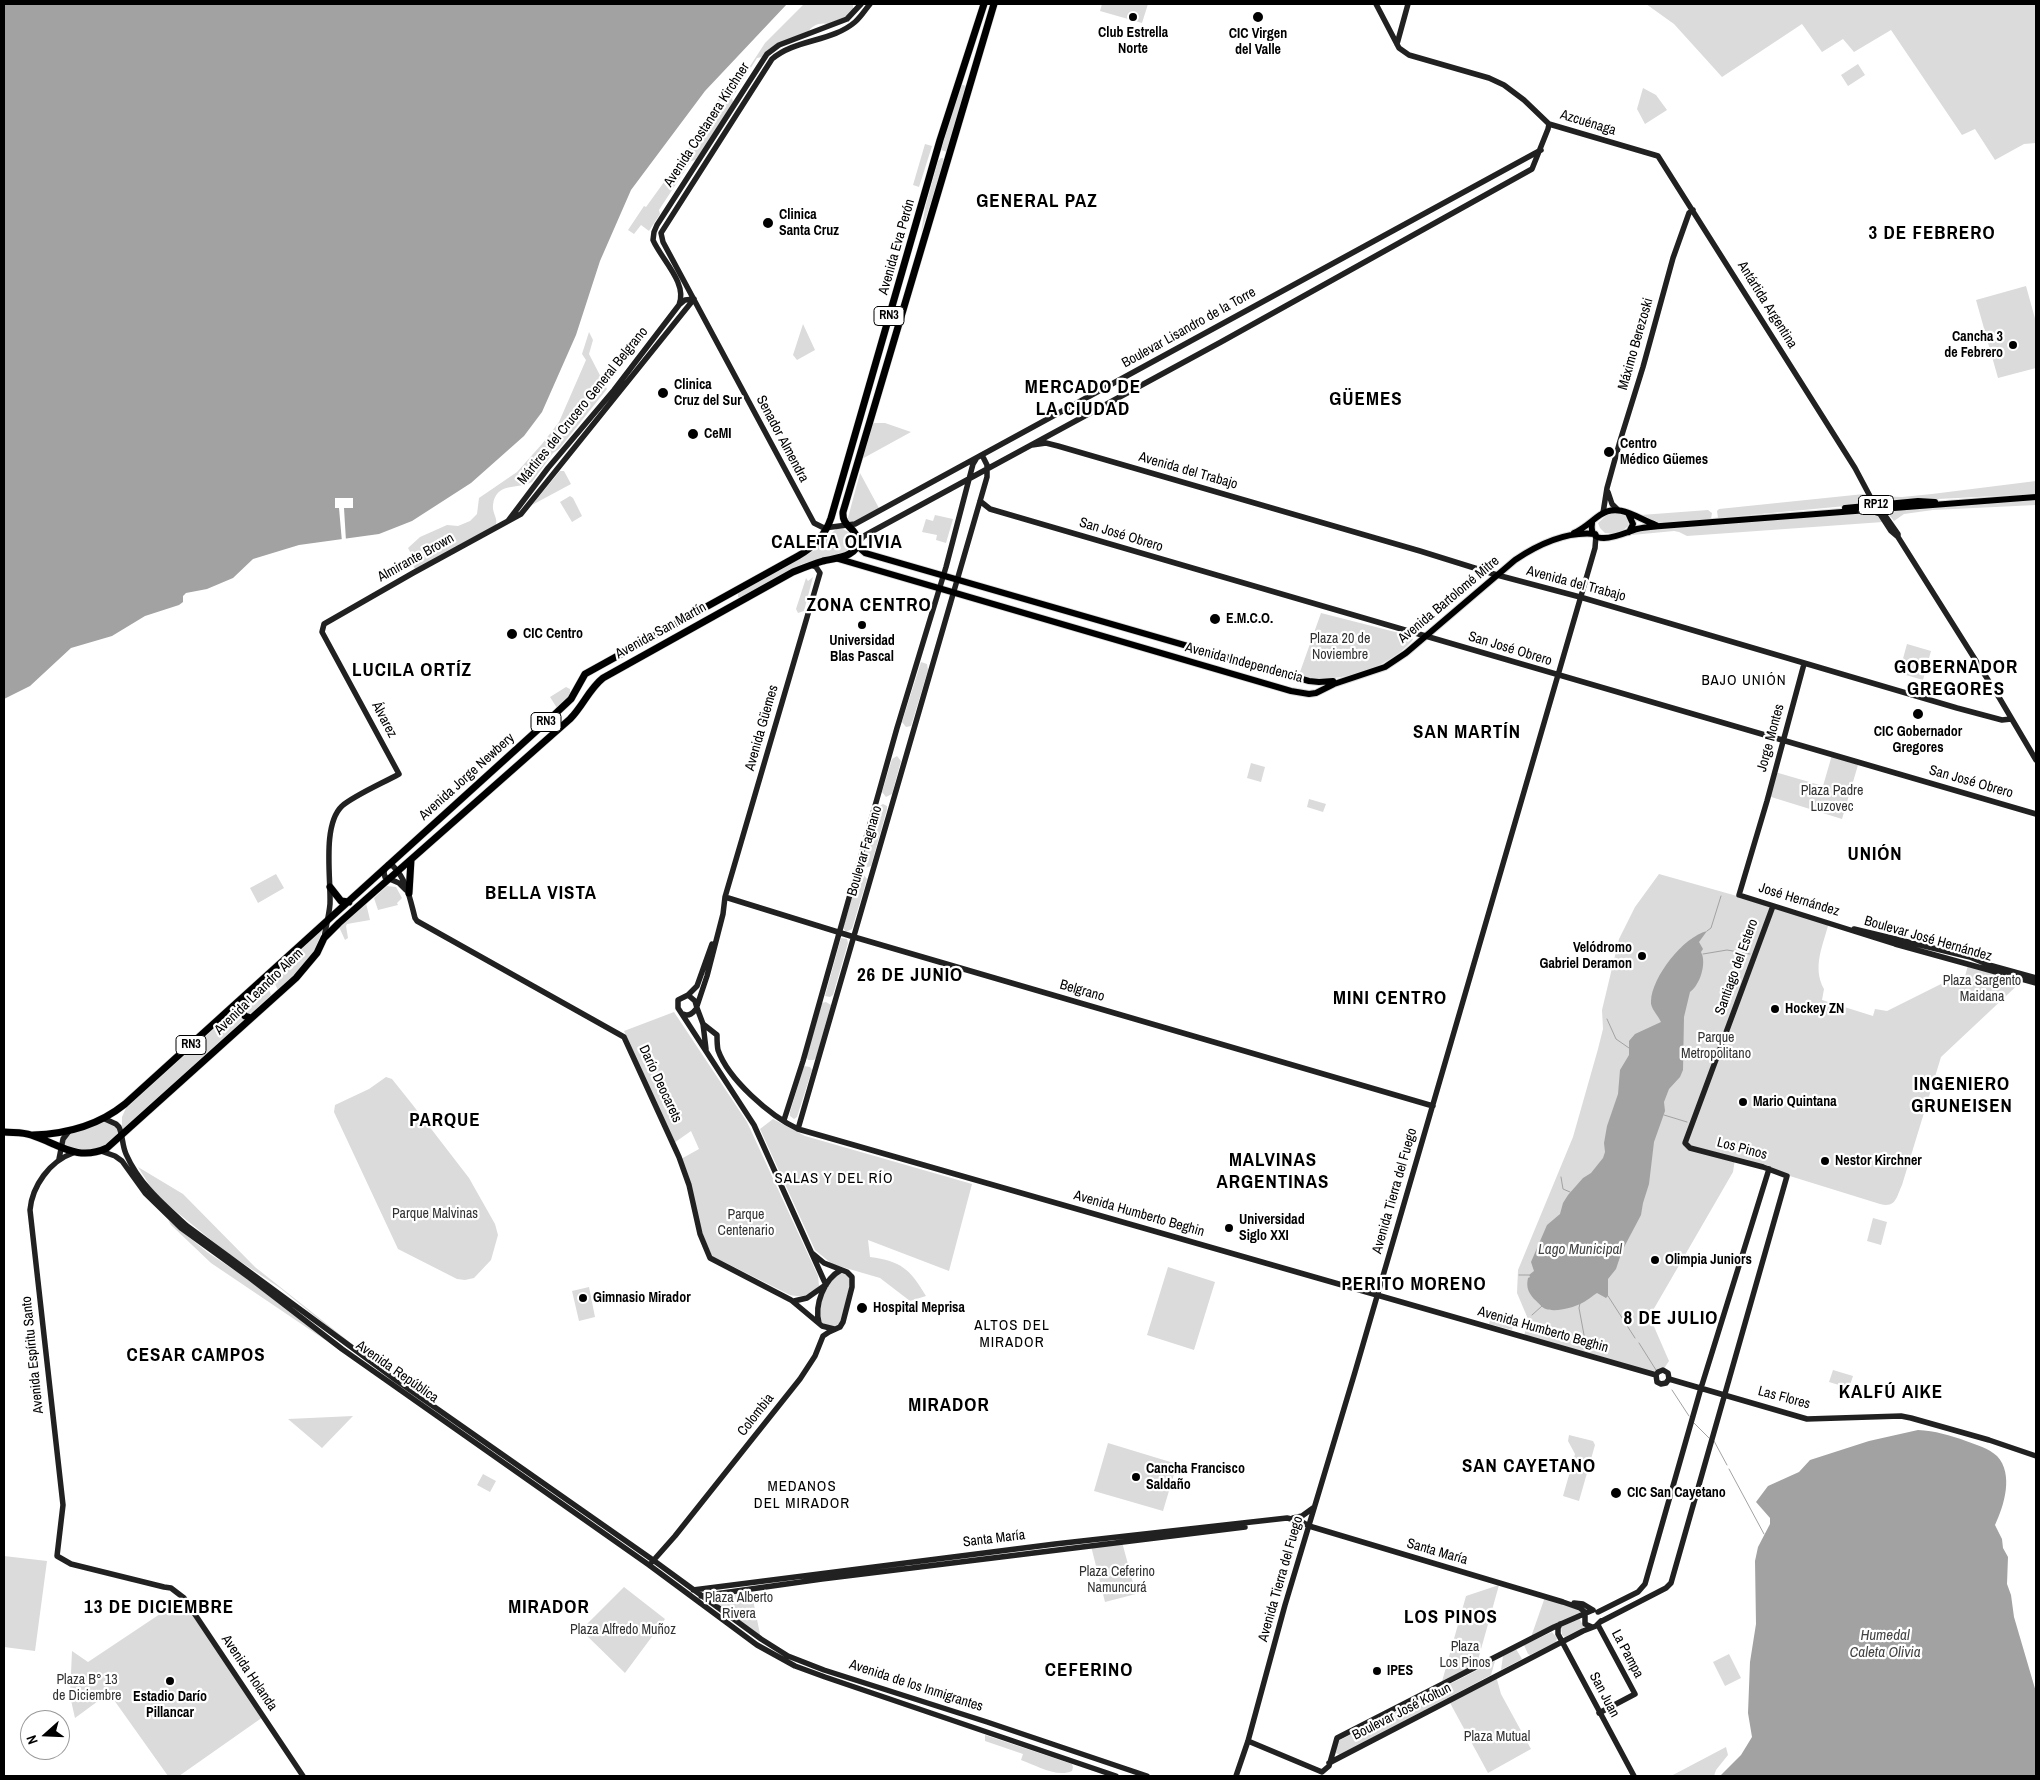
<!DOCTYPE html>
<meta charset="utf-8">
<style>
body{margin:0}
#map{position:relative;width:2040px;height:1780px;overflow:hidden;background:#fff;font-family:"Archivo Narrow",sans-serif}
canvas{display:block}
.frame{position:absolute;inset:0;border:5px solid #000;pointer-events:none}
.north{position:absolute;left:20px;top:1710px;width:50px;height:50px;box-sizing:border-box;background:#fff;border:1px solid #999;border-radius:50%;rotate:250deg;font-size:14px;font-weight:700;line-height:20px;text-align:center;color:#000}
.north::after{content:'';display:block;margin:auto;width:18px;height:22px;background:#000;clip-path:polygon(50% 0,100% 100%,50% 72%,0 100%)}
</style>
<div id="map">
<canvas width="2040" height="1780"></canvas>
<div class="frame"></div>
<div class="north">N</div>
</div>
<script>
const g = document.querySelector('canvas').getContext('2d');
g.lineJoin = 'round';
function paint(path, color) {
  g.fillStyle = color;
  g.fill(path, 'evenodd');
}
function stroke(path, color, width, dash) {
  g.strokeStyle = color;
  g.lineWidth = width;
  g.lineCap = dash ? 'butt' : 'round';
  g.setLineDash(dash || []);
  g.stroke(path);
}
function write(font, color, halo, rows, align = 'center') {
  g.font = font + ' "Archivo Narrow",sans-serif';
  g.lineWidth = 4.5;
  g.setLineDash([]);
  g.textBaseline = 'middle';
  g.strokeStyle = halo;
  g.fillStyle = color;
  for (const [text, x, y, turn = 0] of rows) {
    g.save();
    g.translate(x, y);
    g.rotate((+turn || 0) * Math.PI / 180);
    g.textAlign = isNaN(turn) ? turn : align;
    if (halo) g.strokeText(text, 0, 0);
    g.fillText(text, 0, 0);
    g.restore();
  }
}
const green = new Path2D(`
 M804 4H853V10L847 16 828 24C820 22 812 25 808 32L775 45 762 57 757 58 732 98 733 102 696 160 691 161 659 210 660 214 649 231 641 225 634 234 628 230 644 206 646 207 711 117 709 115 720 96 721 100 713 114 730 97 765 43Z
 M1102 4H1148L1142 23 1100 11Z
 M1646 4H2036V143L2024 144 1995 160 1975 129 1962 135 1891 30 1854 52 1843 39 1822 52 1802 24 1722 77 1674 24Z
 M1858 64 1865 75 1848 86 1841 75Z
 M960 84 966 86 947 152 941 150Z
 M1643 88 1656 95 1667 110 1645 124 1637 109Z
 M925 144 932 146 919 187 913 185Z
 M941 158H943L944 162 921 233 925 208 938 161Z
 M2026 286 2036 322V368L1998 378 1976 300Z
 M803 324 815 350 797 360 793 355Z
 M589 332 593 340 589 354 607 389 559 449 553 453 532 482C518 490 496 481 493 505 492 513 498 518 496 525L415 569 413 565 416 563 408 548 420 537 447 525 458 526 470 521 477 514 479 498 517 472 542 444 559 422 586 360 582 354Z
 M869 423H885L911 432 860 460Z
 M560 471H564L571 484 532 505Z
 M860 473 880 510 846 525Z
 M2036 481V494L1879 502 1876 496 1902 497 1932 494Z
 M1864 494H1867L1871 500 1867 504 1718 518 1717 511 1719 509Z
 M570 496 573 498 582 516 572 522 560 502Z
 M2036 499V505L1933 510 1904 514 1894 521 1885 510Z
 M1708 510 1712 513 1711 519 1660 524 1641 515Z
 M1615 512 1628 517V526L1620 533H1605L1600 528 1598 523 1608 514Z
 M1869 512 1878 515 1883 522 1687 536 1679 532 1674 531 1632 535 1635 532Z
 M935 515 953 519 946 543 936 540 937 535 922 532 926 519 933 521Z
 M836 529H843L850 533 852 542 847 552 802 564 741 598 738 597V593L813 551Z
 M813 577 804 611 798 613 796 609 806 578 808 581Z
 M1321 613 1407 635 1413 639 1412 641C1387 669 1339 684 1303 677L1300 672Z
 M1907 644 1931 651 1923 680 1899 673Z
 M921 662 927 664 928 670 912 723 911 726 906 727 902 722Z
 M566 687 570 689V696L557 708 550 697Z
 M1832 755 1858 765 1842 819 1768 796 1775 772 1823 786Z
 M897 756 901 761 892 794 886 797 882 792 892 759Z
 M1251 763 1265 767 1261 782 1247 778Z
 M1309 799 1326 804 1323 812 1307 807Z
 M883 804 887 806V809L871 866 865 868 862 866 863 859 879 806Z
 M276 874 284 888 258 903 250 888Z
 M859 874H863L867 879 852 929 846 932 843 928Z
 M1659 874 1829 922C1823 946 1812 967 1824 989L1822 1000 1873 1016 1875 1009 1887 1011 1949 980 1963 984 1968 965 2023 980 1941 1057 1902 1185C1896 1198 1896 1208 1880 1204L1735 1159 1733 1172 1652 1312V1322L1669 1361 1663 1370 1656 1374 1524 1337 1528 1319 1517 1293 1518 1270 1573 1137 1598 1049 1603 1029 1602 1010 1619 939 1635 907Z
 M387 886 396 887 402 898 397 903 398 905 378 910 374 898Z
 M366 903 370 920 347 924 346 926 348 938 345 940 339 927Z
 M323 929 314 952 297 972 278 990 272 978 274 975Z
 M841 938 847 939 848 943 833 995 830 997 825 996Z
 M266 981 271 995 248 1016 242 1007 255 996 254 991Z
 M826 1002 831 1005 816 1058 814 1060H808L806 1056 822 1003Z
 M237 1008V1010L245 1019 122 1130V1117L126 1108Z
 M674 1012 747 1122 818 1276 819 1286C810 1295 803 1298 790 1295L712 1256 703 1235 681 1159 699 1149 691 1131 674 1143 624 1031Z
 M804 1066 810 1067 812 1070 797 1117 794 1119 790 1116V1112Z
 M386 1077 392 1079 412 1104 469 1178 495 1224 498 1235 491 1260 474 1278 465 1280 457 1279 398 1249 334 1112 335 1105 369 1089Z
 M105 1119 111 1121 121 1132 101 1151 62 1148 64 1135Z
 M773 1119 805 1136 972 1184 949 1271 868 1240 870 1257C901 1261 910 1269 926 1296L910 1301 880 1278 832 1264 815 1250 760 1129Z
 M138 1167 183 1194 255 1267 376 1363 337 1334 280 1288 226 1252 168 1205 152 1189Z
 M1873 1218 1887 1222 1881 1245 1867 1241Z
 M168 1220 207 1252 246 1278 374 1373 211 1263 171 1225Z
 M1168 1267 1215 1282 1194 1350 1147 1335Z
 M841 1271 852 1277 843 1322 834 1329 819 1323C819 1296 821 1289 841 1271Z
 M589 1287 595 1317 579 1321 572 1291Z
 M1493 1310 1516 1316 1512 1330 1489 1324Z
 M1833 1370 1853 1376 1849 1388 1829 1382Z
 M353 1416 322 1448 288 1419Z
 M1569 1435 1593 1441 1595 1445 1579 1501 1563 1496 1575 1454 1568 1441Z
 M1108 1443 1177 1464 1163 1511 1094 1491Z
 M483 1474 496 1481 490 1492 477 1485Z
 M1122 1542 1136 1594 1105 1602 1091 1546Z
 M4 1556 47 1561 35 1651 4 1647Z
 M1499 1585 1476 1667 1441 1685 1466 1596Z
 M624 1587 665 1619 625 1673 581 1630Z
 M751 1590 761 1639 702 1596Z
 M1545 1597 1593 1610 1530 1640Z
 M184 1598 263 1717 179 1776H168L109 1693 75 1718 70 1696 72 1651 88 1662Z
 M1579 1618 1584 1627 1565 1637 1562 1635 1561 1627Z
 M1552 1632 1557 1638 1556 1642 1530 1655 1528 1654 1524 1645Z
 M1516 1649 1522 1659 1501 1670 1503 1656Z
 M1729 1654 1741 1678 1725 1686 1713 1662Z
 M1495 1661 1491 1675 1340 1755 1336 1753 1337 1742 1340 1740Z
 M1496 1676 1501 1694 1531 1749 1488 1773 1449 1701Z
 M985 1735 1072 1764 1073 1767 1072 1771C1057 1778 1035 1765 1021 1760L1023 1754 985 1741Z
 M1726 1747 1728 1755 1716 1770 1714 1776H1671Z`);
const water = new Path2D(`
 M4 4H787L705 91 631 190 600 261 576 335 542 412 524 436 471 483 412 521 379 534 299 545 253 559 233 578 207 589 186 593 183 596V602L179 605 145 616 112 636 71 648 30 686 4 699Z
 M1707 931 1699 942 1703 949 1701 952C1707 963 1700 985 1690 992L1684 1017 1683 1070 1680 1077 1669 1089 1664 1102 1665 1111 1654 1142 1649 1184 1643 1203 1641 1215 1622 1251 1616 1269 1608 1279V1296L1606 1298 1597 1293C1593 1295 1591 1298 1587 1300 1580 1306 1556 1313 1546 1309 1542 1308 1538 1302 1534 1299 1528 1292 1526 1287 1528 1278L1530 1277 1529 1275 1534 1271 1531 1262 1547 1225 1560 1214 1563 1203 1568 1195 1583 1178 1591 1173 1603 1158 1605 1152 1604 1143 1607 1126 1618 1094 1620 1070 1629 1055V1041L1635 1034 1661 1022C1658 1015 1650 1008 1651 1001 1652 977 1683 937 1707 931Z
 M1918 1430C1935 1431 1950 1435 1966 1441 1977 1445 1988 1448 1997 1456 2014 1474 2004 1506 1995 1525L2002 1539 2003 1548 2008 1557 2007 1584 2011 1595 2014 1617 2036 1692V1776H1720L1741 1755 1752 1737 1748 1713 1750 1662 1756 1624 1755 1561 1758 1547 1770 1524V1518L1756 1502 1768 1486 1799 1472 1810 1460 1869 1441Z`);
const pier = new Path2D(`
 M335 498H353V508H344L346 541 342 542 339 508H335Z`);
const stream = new Path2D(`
 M1707 931 1711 928 1721 896
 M1703 954 1727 950 1750 954
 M1607 1019 1616 1039 1629 1048
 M1664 1115 1687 1122
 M1561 1177 1563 1189 1570 1192
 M1519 1275H1529
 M1608 1296 1635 1338
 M1580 1303 1579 1308 1587 1351
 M1532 1315 1542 1306
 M1639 1343 1656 1370
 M1672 1390 1689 1416
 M1694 1423 1709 1438
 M1714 1441 1727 1465
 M1729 1469 1764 1534`);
const secondary = new Path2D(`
 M870 4C865 10 861 17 855 22 832 42 795 39 772 59L661 233 663 242 814 523 824 528 855 524 1541 150
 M1376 4 1399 48 1409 55 1489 78 1504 85 1524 100 1549 124 1658 156 1855 468 1872 500 1871 504 1866 506
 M1397 44 1408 4
 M679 305C688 283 661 259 653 240L654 232 657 225 767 54 779 45 847 19 861 4
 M1032 445 1046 443 1058 446 1420 551 1497 575 1580 597 1957 708 2002 720 2011 719
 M1608 492 1612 504 1618 510
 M980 501 990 509 2036 814
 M1883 509 1884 514 1898 534V537L2000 699 2036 760
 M1871 511 1880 514 1891 531 1898 537
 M1603 513 1607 488 1620 441 1643 367 1673 258 1689 213 1693 210
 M508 521 548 468 614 390 679 305 685 300 694 299
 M857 544 864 536 871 532 1221 342 1532 169 1548 129 1549 124
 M1804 664 1767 801 1739 895 1895 944 2036 983
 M388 865 393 866C407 880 410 899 415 918L417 921 624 1037 679 1157 689 1185 700 1234 710 1258 791 1300 822 1326 834 1329
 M385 868 384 873 385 877 399 883 406 890
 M725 897 854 937 1433 1106
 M1854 929 1970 957 1989 965 2036 978
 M324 938C326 927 329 915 330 904 331 878 322 825 342 806 355 795 383 783 399 774L322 632 324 624 413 573 521 514 694 299
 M688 995 697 986 712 944
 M697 1006 707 976 723 914 725 897 820 573 816 567 811 565
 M697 1008 703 1024 706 1049
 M683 1014C689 1017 693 1013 697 1008L695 1001 688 995 678 1000V1008L754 1125 826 1285
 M703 1024 717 1035C717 1040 717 1045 718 1050 728 1079 770 1116 798 1129L1656 1375
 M105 1119 116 1124 119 1127C123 1136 122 1145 126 1154 139 1184 164 1205 187 1226L396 1380 653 1560 761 1639 788 1656 824 1670 987 1722 1147 1776
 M784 1120 803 1061 897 728 946 567 973 464 976 459
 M798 1129 987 477V465L982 455
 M101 1151 115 1156 122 1161 145 1193 181 1228 250 1278 342 1349 649 1565 757 1645 795 1666 825 1677 1116 1776
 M73 1153C50 1161 32 1186 30 1210L63 1505 57 1556 71 1564 164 1587 171 1588 184 1598 303 1776
 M59 1159 63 1139 69 1131
 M794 1301 807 1298 824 1286
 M819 1323C814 1305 824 1279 841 1270
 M1656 1375 1658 1372 1663 1370 1668 1373 1669 1379
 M1656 1375 1657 1382 1661 1384 1666 1383 1669 1379
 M1669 1379 1807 1419 1901 1416 1911 1418 1989 1440 2036 1456
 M1293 1518 1302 1516 1313 1508
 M652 1562 675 1536 800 1379 815 1356 823 1336 829 1332 840 1327 843 1322 852 1287V1277L847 1272 824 1263 812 1253
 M693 1590 1055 1544 1287 1518 1300 1521 1309 1526 1563 1602 1580 1608 1586 1613
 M701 1596 822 1579 1245 1527
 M1574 1603 1583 1604 1593 1610
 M1598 1612 1638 1592 1645 1584 1701 1388 1769 1169
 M1585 1615V1624L1592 1627
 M1600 1622 1666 1588 1671 1583 1787 1176 1763 1167 1690 1148 1685 1143 1773 906
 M1560 1624 1558 1628V1634L1634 1776
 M1598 1625 1635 1694 1599 1713
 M1248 1741 1322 1772 1329 1766 1337 1738 1554 1627 1593 1610
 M1329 1763 1583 1631 1596 1626 1601 1621
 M1236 1776 1248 1741 1285 1605 1355 1372 1595 548 1596 535`);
const primary = new Path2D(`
 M1845 508 1918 501 1935 502
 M1628 513 1633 524 1629 532
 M1592 523C1588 551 1626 532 1637 529 1645 527 1653 527 1661 526L2036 497
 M1574 533C1585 528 1591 521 1600 515 1619 502 1638 519 1656 525
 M857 546 865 553 1309 681 1319 682 1333 681
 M839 559 1291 691 1309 694 1316 693 1334 684 1385 667 1406 653 1515 560C1539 544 1566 531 1595 534`);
const highway = new Path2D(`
 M330 887 341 901 349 902
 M409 893 411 860
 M246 1001 242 1005 240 1010 245 1016 251 1018
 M4 1132C13 1133 23 1132 31 1135 59 1144 77 1162 107 1148L296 978 317 953 324 938 339 923 570 719C583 706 589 689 603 678L793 572C803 568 813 564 823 561 835 558 861 557 857 538 854 526 842 527 843 512L994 4
 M33 1135C67 1134 99 1125 125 1104L554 715 571 699 585 674 798 556C814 547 825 536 831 518L940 140 984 4`);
const markers = [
 [1133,17,5,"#000"],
 [1258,17,6,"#000"],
 [768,223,6,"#000"],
 [2013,345,5,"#000"],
 [663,393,6,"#000"],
 [693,434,6,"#000"],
 [1609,452,6,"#000"],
 [1215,619,6,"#000"],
 [862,625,5,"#000"],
 [512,634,6,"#000"],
 [1918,714,6,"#000"],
 [1642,956,5,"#000"],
 [1775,1009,5,"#000"],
 [1743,1102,5,"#000"],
 [1825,1161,5,"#000"],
 [1229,1228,5,"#000"],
 [1655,1260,5,"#000"],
 [583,1298,5,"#000"],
 [862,1308,6,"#000"],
 [1136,1477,5,"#000"],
 [1616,1493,6,"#000"],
 [1377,1671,5,"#000"],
 [170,1681,5,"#000"]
];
const shields = [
 [889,316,30],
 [1876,505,35],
 [546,722,30],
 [191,1045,30]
];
const shieldNames = [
 ["RN3",889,316],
 ["RP12",1876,505],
 ["RN3",546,722],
 ["RN3",191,1045]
];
const poiNames = [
 ["Club Estrella",1133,33,"center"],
 ["Norte",1133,49,"center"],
 ["CIC Virgen",1258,34,"center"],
 ["del Valle",1258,50,"center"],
 ["Clinica",779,215],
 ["Santa Cruz",779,231],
 ["Cancha 3",2003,337,"right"],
 ["de Febrero",2003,353,"right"],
 ["Clinica",674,385],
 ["Cruz del Sur",674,401],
 ["CeMI",704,434],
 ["Centro",1620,444],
 ["Médico Güemes",1620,460],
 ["E.M.C.O.",1226,619],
 ["CIC Centro",523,634],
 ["Universidad",862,641,"center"],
 ["Blas Pascal",862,657,"center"],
 ["CIC Gobernador",1918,732,"center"],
 ["Gregores",1918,748,"center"],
 ["Velódromo",1632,948,"right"],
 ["Gabriel Deramon",1632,964,"right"],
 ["Hockey ZN",1785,1009],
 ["Mario Quintana",1753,1102],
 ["Nestor Kirchner",1835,1161],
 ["Universidad",1239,1220],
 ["Siglo XXI",1239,1236],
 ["Olimpia Juniors",1665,1260],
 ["Gimnasio Mirador",593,1298],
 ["Hospital Meprisa",873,1308],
 ["Cancha Francisco",1146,1469],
 ["Saldaño",1146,1485],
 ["CIC San Cayetano",1627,1493],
 ["IPES",1387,1671],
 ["Estadio Darío",170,1697,"center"],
 ["Pillancar",170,1713,"center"]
];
const streetNames = [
 ["Azcuénaga",1588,123,17],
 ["Avenida Costanera Kirchner",707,125,-57],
 ["Avenida Eva Perón",897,247,-74],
 ["Antártida Argentina",1767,305,58],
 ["Boulevar Lisandro de la Torre",1189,328,-29],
 ["Máximo Berezoski",1636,344,-74],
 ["Mártires del Crucero General Belgrano",583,406,-51],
 ["Senador Almendra",782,439,62],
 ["Avenida del Trabajo",1188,471,16],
 ["San José Obrero",1121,535,17],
 ["Almirante Brown",416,558,-29],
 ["Avenida del Trabajo",1576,584,15],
 ["Avenida Bartolomé Mitre",1449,600,-40],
 ["Avenida San Martín",661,631,-29],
 ["San José Obrero",1510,649,17],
 ["Avenida Independencia",1244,663,15],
 ["Álvarez",384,720,62],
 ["Avenida Güemes",762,728,-74],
 ["Jorge Montes",1771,738,-75],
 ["Avenida Jorge Newbery",467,777,-42],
 ["San José Obrero",1971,782,16],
 ["Boulevar Fagnano",865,851,-74],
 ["José Hernández",1799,900,17],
 ["Boulevar José Hernández",1928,939,16],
 ["Santiago del Estero",1737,967,-70],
 ["Belgrano",1082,991,16],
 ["Avenida Leandro Alem",259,992,-44],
 ["Darío Deocarets",660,1084,65],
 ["Los Pinos",1742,1149,15],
 ["Avenida Tierra del Fuego",1395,1191,-74],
 ["Avenida Humberto Beghin",1139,1214,16],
 ["Avenida Humberto Beghin",1543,1330,16],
 ["Avenida Espíritu Santo",33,1355,-96],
 ["Avenida República",397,1372,35],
 ["Las Flores",1784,1398,15],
 ["Colombia",756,1415,-52],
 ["Santa María",994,1539,-7],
 ["Santa María",1437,1552,16],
 ["Avenida Tierra del Fuego",1281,1579,-74],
 ["La Pampa",1627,1654,62],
 ["Avenida Holanda",249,1673,56],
 ["Avenida de los Inmigrantes",916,1686,18],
 ["San Juan",1604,1695,62],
 ["Boulevar José Koltun",1402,1712,-27]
];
const parkNames = [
 ["Plaza 20 de",1340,639],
 ["Noviembre",1340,655],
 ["Plaza Padre",1832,791],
 ["Luzovec",1832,807],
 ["Plaza Sargento",1982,981],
 ["Maidana",1982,997],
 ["Parque",1716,1038],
 ["Metropolitano",1716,1054],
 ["Parque Malvinas",435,1214],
 ["Parque",746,1215],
 ["Centenario",746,1231],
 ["Plaza Ceferino",1117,1572],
 ["Namuncurá",1117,1588],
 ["Plaza Alberto",739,1598],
 ["Rivera",739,1614],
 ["Plaza Alfredo Muñoz",623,1630],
 ["Plaza",1465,1647],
 ["Los Pinos",1465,1663],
 ["Plaza B° 13",87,1680],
 ["de Diciembre",87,1696],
 ["Plaza Mutual",1497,1737]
];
const neighbourhoodNames = [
 ["BAJO UNIÓN",1744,681],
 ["SALAS Y DEL RÍO",834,1179],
 ["ALTOS DEL",1012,1326],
 ["MIRADOR",1012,1343],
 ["MEDANOS",802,1487],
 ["DEL MIRADOR",802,1504]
];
const waterNames = [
 ["Lago Municipal",1580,1250],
 ["Humedal",1885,1636],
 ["Caleta Olivia",1885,1653]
];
const districtNames = [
 ["GENERAL PAZ",1037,202],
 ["3 DE FEBRERO",1932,234],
 ["MERCADO DE",1083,388],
 ["LA CIUDAD",1083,410],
 ["GÜEMES",1366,400],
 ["CALETA OLIVIA",837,543],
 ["ZONA CENTRO",869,606],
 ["GOBERNADOR",1956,668],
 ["GREGORES",1956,690],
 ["LUCILA ORTÍZ",412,671],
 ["SAN MARTÍN",1467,733],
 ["UNIÓN",1875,855],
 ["BELLA VISTA",541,894],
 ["26 DE JUNIO",910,976],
 ["MINI CENTRO",1390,999],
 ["INGENIERO",1962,1085],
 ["GRUNEISEN",1962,1107],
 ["PARQUE",445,1121],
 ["MALVINAS",1273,1161],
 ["ARGENTINAS",1273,1183],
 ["PERITO MORENO",1414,1285],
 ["8 DE JULIO",1671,1319],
 ["CESAR CAMPOS",196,1356],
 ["KALFÚ AIKE",1891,1393],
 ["MIRADOR",949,1406],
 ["SAN CAYETANO",1529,1467],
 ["13 DE DICIEMBRE",159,1608],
 ["MIRADOR",549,1608],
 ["LOS PINOS",1451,1618],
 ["CEFERINO",1089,1671]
];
paint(green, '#dbdbdb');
paint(water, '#a2a2a2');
paint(pier, '#fff');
stroke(stream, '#a2a2a2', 1);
stroke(primary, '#dbdbdb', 8);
stroke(highway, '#dbdbdb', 8);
stroke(secondary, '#212121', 5.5);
stroke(primary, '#000', 6);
stroke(highway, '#000', 7);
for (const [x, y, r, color] of markers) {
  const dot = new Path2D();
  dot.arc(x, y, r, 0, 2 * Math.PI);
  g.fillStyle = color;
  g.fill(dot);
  stroke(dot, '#fff', 2);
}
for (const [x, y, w] of shields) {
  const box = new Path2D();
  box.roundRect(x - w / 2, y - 9.5, w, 19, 4);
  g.fillStyle = '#fff';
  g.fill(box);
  stroke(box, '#000', 1);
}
write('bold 12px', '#000', null, shieldNames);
write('bold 14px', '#000', '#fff', poiNames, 'left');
write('14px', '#000', '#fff', streetNames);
write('14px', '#323232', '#fff', parkNames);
g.letterSpacing = '1px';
write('15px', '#000', '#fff', neighbourhoodNames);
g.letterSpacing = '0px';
write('italic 15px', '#434343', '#fff', waterNames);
g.letterSpacing = '1px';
write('bold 19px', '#000', '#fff', districtNames);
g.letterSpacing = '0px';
</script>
